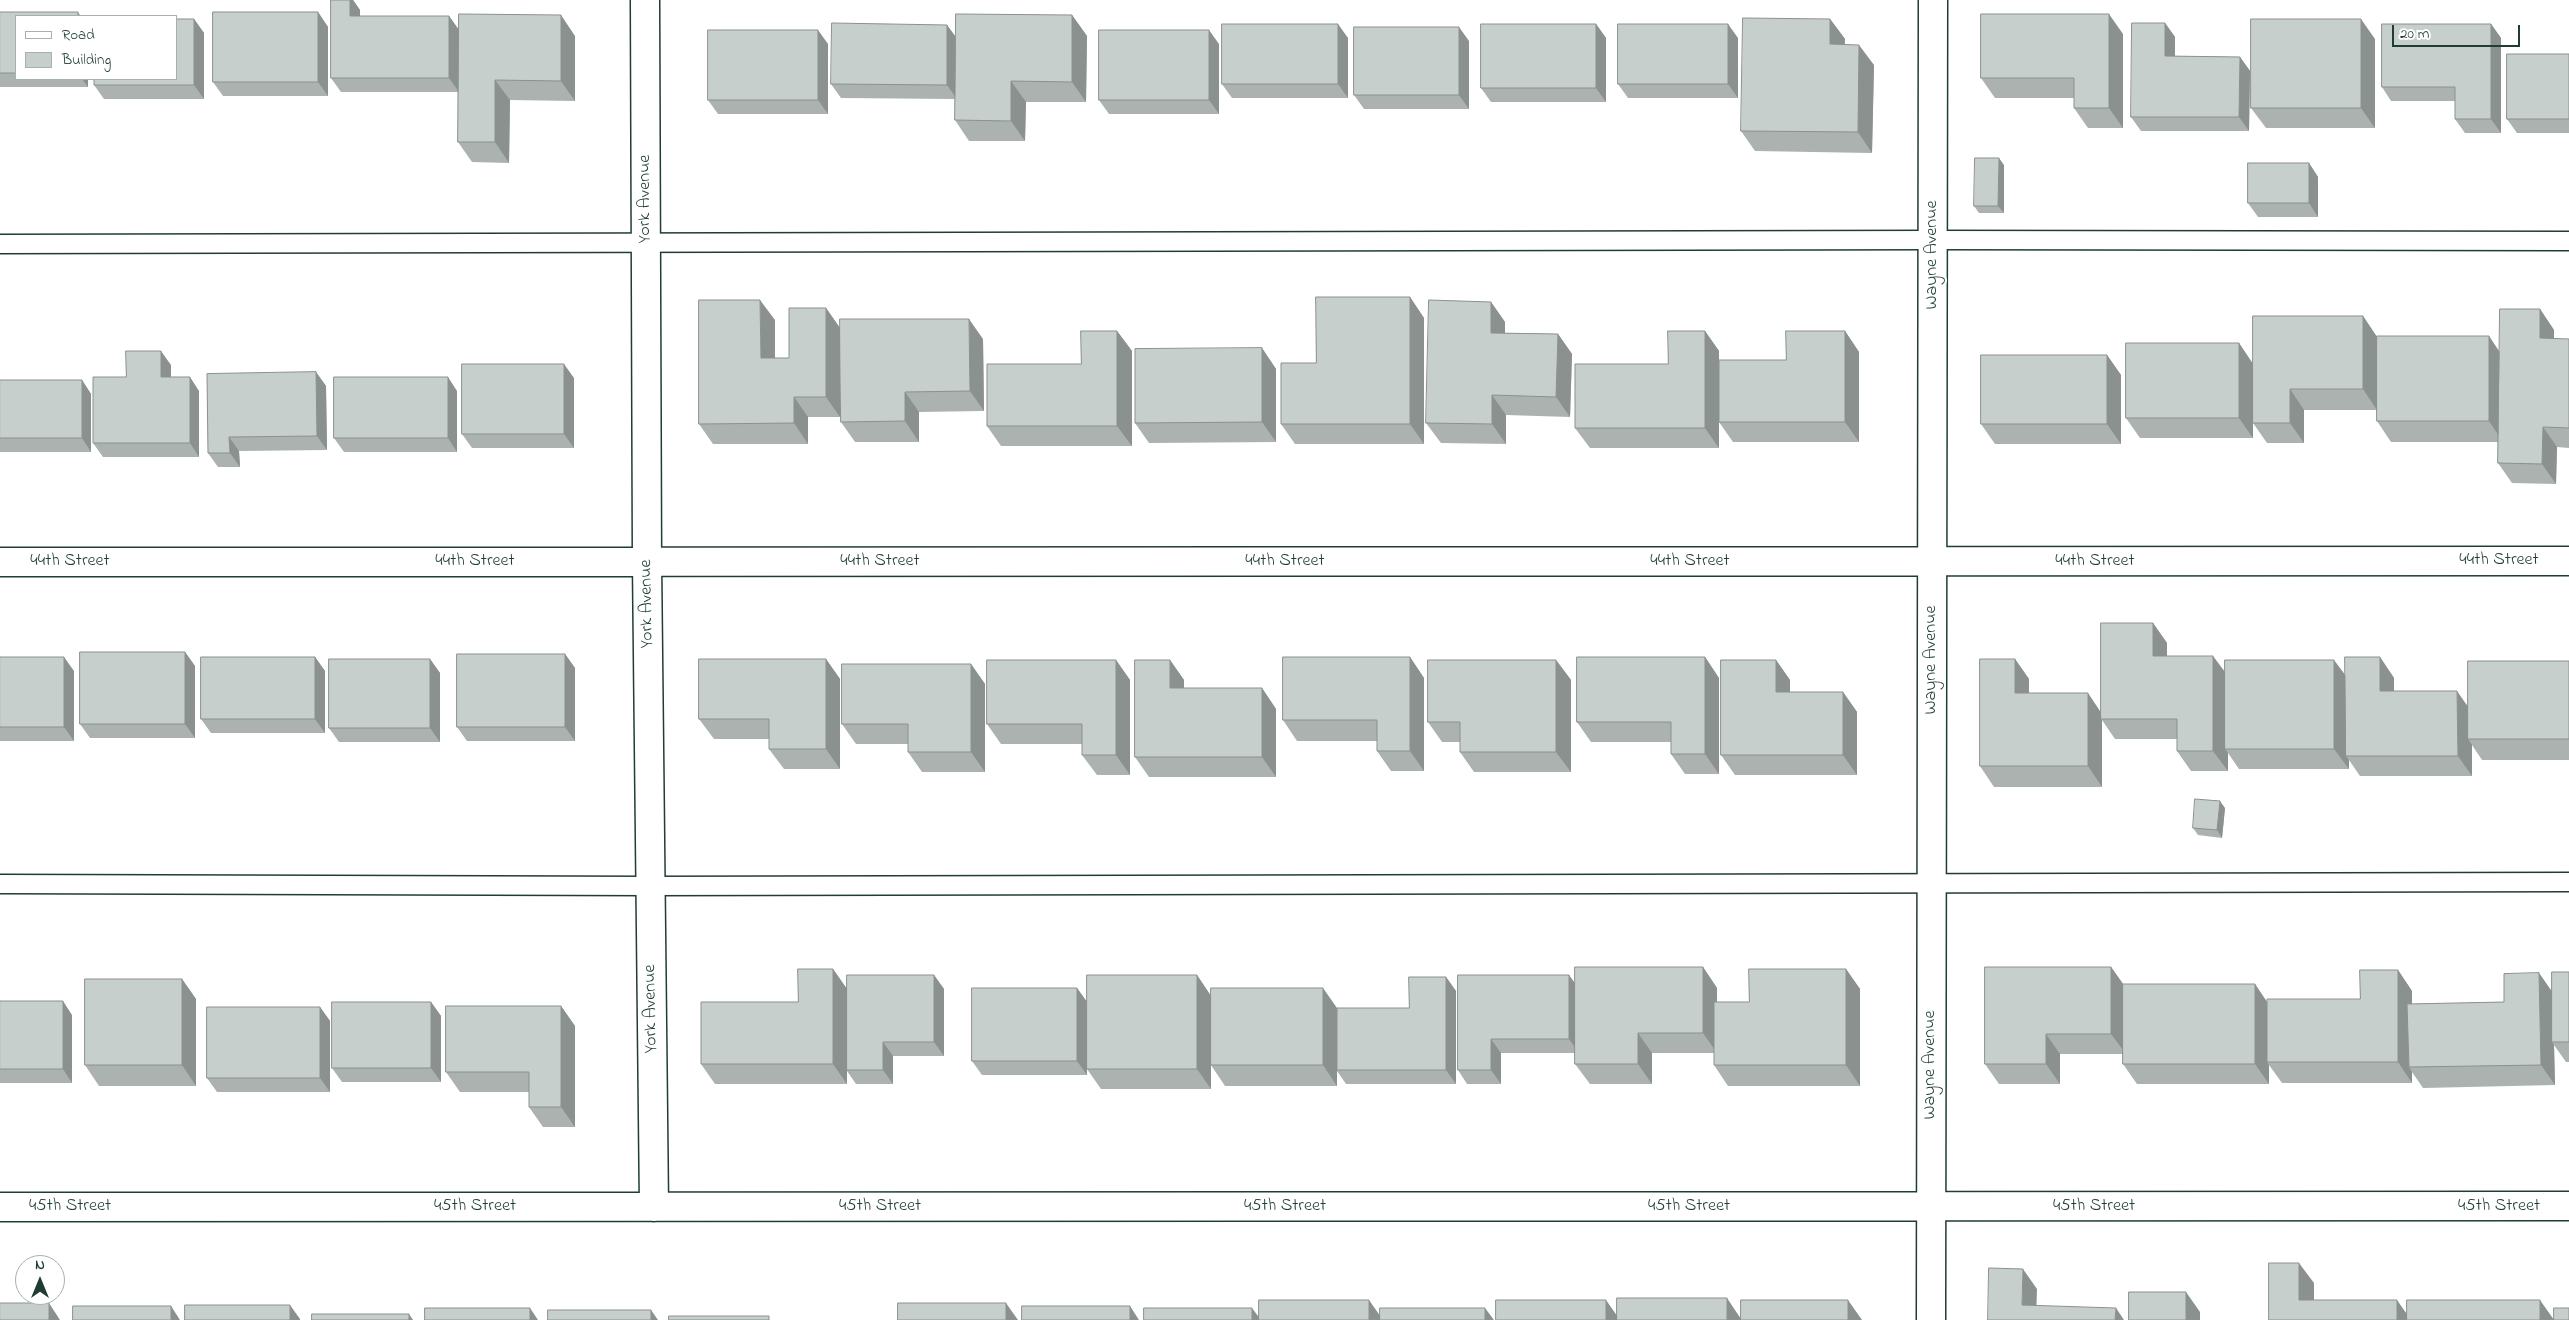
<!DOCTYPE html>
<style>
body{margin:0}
#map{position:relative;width:2569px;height:1320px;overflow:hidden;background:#fff;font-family:"Indie Flower",sans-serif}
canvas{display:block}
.legend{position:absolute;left:15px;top:15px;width:162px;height:65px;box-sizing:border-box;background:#fff;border:1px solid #a5b1ae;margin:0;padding:6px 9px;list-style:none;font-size:15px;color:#1f3d34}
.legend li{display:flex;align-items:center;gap:10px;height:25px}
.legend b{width:25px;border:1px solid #a5b1ae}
.north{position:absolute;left:15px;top:1255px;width:50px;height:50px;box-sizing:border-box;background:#fff;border:1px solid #a5b1ae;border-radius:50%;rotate:0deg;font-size:14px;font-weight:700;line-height:20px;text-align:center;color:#1f3d34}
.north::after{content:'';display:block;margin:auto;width:18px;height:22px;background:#1f3d34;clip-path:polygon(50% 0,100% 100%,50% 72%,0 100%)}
.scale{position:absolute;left:2392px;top:25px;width:128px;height:22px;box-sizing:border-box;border:2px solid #1f3d34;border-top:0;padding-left:6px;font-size:15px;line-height:18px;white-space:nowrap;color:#1f3d34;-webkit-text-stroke:4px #fff;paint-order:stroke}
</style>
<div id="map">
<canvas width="2569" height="1320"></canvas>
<ul class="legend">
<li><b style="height:6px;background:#fff"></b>Road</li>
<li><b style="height:14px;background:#c7cfcc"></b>Building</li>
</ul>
<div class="north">N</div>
<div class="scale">20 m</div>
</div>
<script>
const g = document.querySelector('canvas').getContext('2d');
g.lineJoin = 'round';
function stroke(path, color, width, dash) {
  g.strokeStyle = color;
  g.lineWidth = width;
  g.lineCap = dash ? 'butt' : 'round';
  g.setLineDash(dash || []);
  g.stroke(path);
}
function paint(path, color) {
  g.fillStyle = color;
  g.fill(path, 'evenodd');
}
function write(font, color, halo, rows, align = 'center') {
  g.font = font + ' "Indie Flower",sans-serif';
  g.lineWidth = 4;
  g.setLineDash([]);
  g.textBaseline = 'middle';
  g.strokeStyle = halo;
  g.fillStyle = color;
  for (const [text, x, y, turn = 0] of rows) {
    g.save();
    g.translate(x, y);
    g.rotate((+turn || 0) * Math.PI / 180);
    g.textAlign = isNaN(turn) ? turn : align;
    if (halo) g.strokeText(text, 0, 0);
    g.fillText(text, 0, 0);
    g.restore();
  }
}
const lane = new Path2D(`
 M0 244 1933 240 2569 241
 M0 884 651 886 2569 882`);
const street = new Path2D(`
 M645 0 647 562 654 1207
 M0 562 2569 561
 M0 1207 2569 1206
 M1931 1320 1933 0`);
const wall = new Path2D(`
 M331 0H353L360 10V16H449L459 30V81L575 36V101L510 100 509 163 472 162 458 142V92H341L331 78Z
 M0 12H78L81 16H16V79H88V87H0Z
 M318 12 328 27V96H223L213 82Z
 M1072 15 1087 36 1086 102H1026L1025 141H969L955 120V99L841 98 831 84 947 25 956 37Z
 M194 19 204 33V99H104L94 85Z
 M1830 19 1845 39 1844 45 1874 65 1872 153 1755 151 1741 131Z
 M2165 23 2175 37V56L2240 57 2250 71 2249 131H2141L2131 117Z
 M1596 24 1606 38V102H1491L1481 88Z
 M2491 24 2501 38V133H2465L2455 119V101H2391L2382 87Z
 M2123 34V128H2088L2074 108V98H1995L1981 78Z
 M1348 38V98H1232L1222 84Z
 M1738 38V98H1628L1618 84Z
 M2375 39V128H2266L2251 108Z
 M1469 41V109H1364L1354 95Z
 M828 44V114H718L708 100Z
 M1219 44V114H1109L1099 100Z
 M2569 54V133H2517L2507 119Z
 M2309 163 2318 177V217H2258L2248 203Z
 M2004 165V213H1979L1974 206Z
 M1410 297 1424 318V444H1295L1281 424 1316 363Z
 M1491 302 1505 322V333L1558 334 1572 354 1570 417 1506 415V444L1441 443 1426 423Z
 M826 308 840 328V417H808V444H713L699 424 775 320V358H789Z
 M2540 309 2554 330V339H2569V448L2557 447 2556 484 2512 483 2498 463V442H2391L2377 421 2489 336 2499 352Z
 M2363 316 2377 337V410H2304V443H2267L2253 423Z
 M1117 331 1132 351V446H1001L987 426 1081 364Z
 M1705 331 1719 351V448H1590L1575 428 1668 364Z
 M1845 331 1859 352V442H1733L1719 422 1786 360Z
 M983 339 984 411 919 412V442H855L841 422Z
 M2239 343 2253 364V438H2140L2126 418Z
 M1262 348 1276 369V442L1149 443 1135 423Z
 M2107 355 2121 375V444H1995L1981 424Z
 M171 365V377L199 391V457H103L93 443 126 377Z
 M316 372 326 386 327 450 239 451 240 467H218L208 453 207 374Z
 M574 378V448H472L462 434Z
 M0 380H82L91 394V452H0Z
 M457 391V452H344L334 438Z
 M2153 623 2167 643V656L2225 672 2345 675 2380 657 2394 678V691L2468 706 2569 661V760H2482L2472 745V776H2360L2349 760V769H2239L2228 753V771H2191L2177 751V739H2115L2102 720V787H1994L1980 766 2015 659 2029 679V693L2101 712Z
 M185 652 195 666V738H90L80 724Z
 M565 654 575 668V741H467L457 727Z
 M0 657 74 671V741H0Z
 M315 657 325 671V733H211L201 719Z
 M1410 657 1424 678V771H1391L1377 751V741H1297L1283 720Z
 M1705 657 1719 678V774H1685L1671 754V742H1591L1577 722Z
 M430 659 440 673V742H339L329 728Z
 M826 659 840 679V769H784L769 749V739H714L699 719Z
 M1116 660 1130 680V775H1097L1082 755V744H1001L987 724Z
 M1170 660 1184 680V688H1262L1276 709V777H1149L1135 757Z
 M1556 660 1571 680V772H1474L1460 752V742H1442L1428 722Z
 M1776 660 1790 680V692H1843L1857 712V775H1735L1721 755Z
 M971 664 985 684V772H922L908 752V744H856L842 724Z
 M2225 808 2222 838 2198 835 2193 828Z
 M1703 967 1717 988V1002H1749L1846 969 1860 989V1086H1728L1714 1065V1053H1652V1084H1590L1575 1064V1053H1501V1084H1467L1458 1070V975H1569L1575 984Z
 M2111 967 2123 984H2255L2267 1002 2360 999 2398 970 2412 991V1004L2504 1002 2539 973 2552 992 2569 972V1062H2566L2554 1045 2555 1085 2423 1088 2412 1072V1083H2282L2269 1065V1084H2137L2123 1064V1054H2060V1084H1999L1985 1064Z
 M833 969 847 989 934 975 944 989V1056H893V1084H856L847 1071V1084H715L701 1064 798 1002Z
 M1197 975 1211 996V1089H1101L1087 1069Z
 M1446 977 1456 991V1084H1346L1337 1071V1086H1225L1211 1065 1337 1008H1409Z
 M182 979 196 999V1086H99L85 1065Z
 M1077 988 1087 1002V1075H982L972 1061Z
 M0 1001 72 1015V1083H0Z
 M431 1002 441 1016V1082H342L332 1068Z
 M561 1006 575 1026V1127H543L529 1107V1092H460L446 1072Z
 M320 1007 330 1021V1092H217L207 1078Z`);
const shadedWall = new Path2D(`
 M350 0H353L360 10V30L350 16Z
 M318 12 328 27V96L318 82Z
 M2109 14 2123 34V128L2109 108Z
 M561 15 575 36V101L561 81Z
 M1072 15 1087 36 1086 102 1072 82Z
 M449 16 459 30V92L449 78Z
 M194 19 204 33V99L194 85Z
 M1830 19 1845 39 1844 65 1830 44Z
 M2361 19 2375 39V128L2361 108Z
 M2165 23 2175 37V70L2165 56Z
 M1338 24 1348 38V98L1338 84Z
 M1596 24 1606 38V102L1596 88Z
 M1728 24 1738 38V98L1728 84Z
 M2491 24 2501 38V133L2491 119Z
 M947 25 957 39V99L947 85Z
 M1459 27 1469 41V109L1459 95Z
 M818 30 828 44V114L818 100Z
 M1209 30 1219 44V114L1209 100Z
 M1859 45 1874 65 1872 153 1858 132Z
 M2240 57 2250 71 2249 131 2239 117Z
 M82 79H88V87Z
 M495 80 510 100 509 163 495 142Z
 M1011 81 1026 102 1025 141 1011 121Z
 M1999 158 2004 165V213L1998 206Z
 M2309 163 2318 177V217L2309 203Z
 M1410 297 1424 318V444L1410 424Z
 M760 300 775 320V378L761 358Z
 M1491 302 1505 322V353L1491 333Z
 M826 308 840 328V417L826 397Z
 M2540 309 2554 330V359L2540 338Z
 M2363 316 2377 337V410L2363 389Z
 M969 319 983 339 984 411 970 391Z
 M1117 331 1132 351V446L1117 426Z
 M1705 331 1719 351V448L1705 428Z
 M1845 331 1859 352V442L1845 422Z
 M1558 334 1572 354 1570 417 1556 397Z
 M2489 336 2503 357V442L2489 421Z
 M2239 343 2253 364V438L2239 418Z
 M1262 348 1276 369V442L1262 422Z
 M161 351 171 365V391L161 377Z
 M2107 355 2121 375V444L2107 424Z
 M564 364 574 378V448L564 434Z
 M316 372 326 386 327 450 317 436Z
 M190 377 199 391V457L190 443Z
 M448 377 457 391V452L448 438Z
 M82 380 91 394V452L82 438Z
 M2290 389 2304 410V443L2290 423Z
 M905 392 919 412V442L905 421Z
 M1492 395 1506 415V444L1492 424Z
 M794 397 808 417V444L794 423Z
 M2543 427 2557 447 2556 484 2542 464Z
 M229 437 239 451 240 467 230 453Z
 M2153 623 2167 643V676L2153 656Z
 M185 652 195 666V738L185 724Z
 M565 654 575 668V741L565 727Z
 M2213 656 2228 676 2225 749 2228 753V771L2213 751Z
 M64 657 74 671V741L64 727Z
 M315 657 325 671V733L315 719Z
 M1410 657 1424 678V771L1410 751Z
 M1705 657 1719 678V774L1705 754Z
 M2380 657 2394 678V711L2380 691Z
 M430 659 440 673V742L430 728Z
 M826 659 840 679V769L826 749Z
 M2015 659 2029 679V714L2015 693Z
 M1116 660 1130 680V775L1116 755Z
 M1170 660 1184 680V709L1170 688Z
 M1556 660 1571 680V772L1556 752Z
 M1776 660 1790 680V712L1776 692Z
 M2334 660 2349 680 2346 756 2349 760V769L2334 749Z
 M971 664 985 684V772L971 752Z
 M1262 688 1276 709V777L1262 757Z
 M2457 691 2471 711 2468 739 2472 745V776L2458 756Z
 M1843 692 1857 712V775L1843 755Z
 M2088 693 2102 714 2101 719 2102 720V787L2088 766Z
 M2220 801 2225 808 2222 838 2217 830Z
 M1703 967 1717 988V1053L1703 1033Z
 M2111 967 2126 988V1054L2111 1034Z
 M833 969 847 989V1084L833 1064Z
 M1846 969 1860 989V1086L1846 1065Z
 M2398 970 2412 991V1067H2409L2412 1072V1083L2398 1062Z
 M2539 973 2553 993 2552 1042 2554 1045 2555 1085 2541 1065Z
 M934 975 944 989V1056L934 1042Z
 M1197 975 1211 996V1089L1197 1069Z
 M1569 975 1579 989V1053L1569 1039Z
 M1446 977 1456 991V1084L1446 1070Z
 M182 979 196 999V1086L182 1065Z
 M2255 984 2269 1005 2267 1062 2269 1065V1084L2255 1064Z
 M1077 988 1087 1002V1075L1077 1061Z
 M1323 988 1337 1008V1086L1323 1065Z
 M63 1001 72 1015V1083L63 1069Z
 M431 1002 441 1016V1082L431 1068Z
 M561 1006 575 1026V1127L561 1107Z
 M320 1007 330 1021V1092L320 1078Z
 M1638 1033 1652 1053V1084L1638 1064Z
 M2046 1034 2060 1054V1084L2046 1064Z
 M1491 1039 1501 1053V1084L1491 1070Z
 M883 1042 893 1056V1084L883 1070Z
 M2299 1263 2314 1283V1320L2299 1300Z
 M2023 1269 2037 1289 2036 1320 2022 1305Z
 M2186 1292 2200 1312V1320H2186Z
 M1727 1298 1741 1319V1320H1727Z
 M1369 1300 1383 1320H1369Z
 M1606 1300 1620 1320H1606Z
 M1848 1300 1862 1320H1848Z
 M2397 1300 2411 1320H2397Z
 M2540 1300 2554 1320H2540Z
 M49 1303 60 1320H49Z
 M1006 1303 1018 1320H1006Z
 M290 1305 300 1319V1320H290Z
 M171 1306 180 1320H171Z
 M1130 1306 1139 1320H1130Z
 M530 1308 538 1320H530Z
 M1252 1308 1261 1320H1252Z
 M1485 1308 1494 1320H1485Z
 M2116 1308 2124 1320H2115Z
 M651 1310 658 1320H651Z
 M409 1314 413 1320H409Z`);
const building = new Path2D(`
 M331 0H350V16H449V78H331Z
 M0 12H78V16H16V73H0Z
 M213 12H318V82H213Z
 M459 14 561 15V81L495 80V142H458Z
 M956 14 1072 15V82L1011 81V121L955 120Z
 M1981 14H2109V108H2074V78H1981Z
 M1743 18 1830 19V44L1859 45 1858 132 1741 131Z
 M176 19H194V85H94V79H176Z
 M2251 19H2361V108H2251Z
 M832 23 947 25V85L831 84Z
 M2132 23H2165V56L2240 57 2239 117H2131Z
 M1222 24H1338V84H1222Z
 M1481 24H1596V88H1481Z
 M1618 24H1728V84H1618Z
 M2382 24H2491V119H2455V87H2382Z
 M1354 27H1459V95H1354Z
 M708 30H818V100H708Z
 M1099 30H1209V100H1099Z
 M2507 54H2569V119H2507Z
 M1975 158H1999L1998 206H1974Z
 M2248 163H2309V203H2248Z
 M1316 297H1410V424H1281V363H1316Z
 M699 300H760L761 358H789V308H826V397H794V423L699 424Z
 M1429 300 1491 302V333L1558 334 1556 397 1492 395V424L1426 423Z
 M2500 309H2540V338L2569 339V428L2543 427 2542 464 2498 463Z
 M2253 316H2363V389H2290V423H2253Z
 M840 319H969L970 391 905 392V421L841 422Z
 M1081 331H1117V426H987V364H1081Z
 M1668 331H1705V428H1575V364H1668Z
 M1786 331H1845V422H1719V360H1786Z
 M2377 336H2489V421H2377Z
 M2126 343H2239V418H2126Z
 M1262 348V422L1135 423V349Z
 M126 351H161V377H190V443H93V377H126Z
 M1981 355H2107V424H1981Z
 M462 364H564V434H462Z
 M316 372 317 436 229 437 230 453H208L207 374Z
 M334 377H448V438H334Z
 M0 380H82V438H0Z
 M2101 623H2153V656H2213V751H2177V719H2101Z
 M80 652H185V724H80Z
 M457 654H565V727H457Z
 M0 657H64V727H0Z
 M201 657H315V719H201Z
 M1283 657H1410V751H1377V720H1283Z
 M1577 657H1705V754H1671V722H1577Z
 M2345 657H2380V691H2457L2458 756H2346Z
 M329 659H430V728H329Z
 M699 659H826V749H769V719H699Z
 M1980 659H2015V693H2088V766H1980Z
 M987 660H1116V755H1082V724H987Z
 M1135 660H1170V688H1262V757H1135Z
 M1428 660H1556V752H1460V722H1428Z
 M1721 660H1776V692H1843V755H1721Z
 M2225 660H2334V749H2225Z
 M2468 661H2569V739H2468Z
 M842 664H971V752H908V724H842Z
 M2195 799 2220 801 2217 830 2193 828Z
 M1575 967H1703V1033H1638V1064H1575Z
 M1985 967H2111V1034H2046V1064H1985Z
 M798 969H833V1064H701V1002H798Z
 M1749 969H1846V1065H1714V1002H1749Z
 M2360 970H2398V1062H2267V999H2360Z
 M2552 972H2569V1042H2552Z
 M2539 973 2541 1065 2409 1067 2407 1004 2504 1002V974Z
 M847 975H934V1042H883V1070H847Z
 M1087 975H1197V1069H1087Z
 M1458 975H1569V1039H1491V1070H1458Z
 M1409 977H1446V1070H1337V1008H1409Z
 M85 979H182V1065H85Z
 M2123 984H2255V1064H2123Z
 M972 988H1077V1061H972Z
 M1211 988H1323V1065H1211Z
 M0 1001H63V1069H0Z
 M332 1002H431V1068H332Z
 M446 1006H561V1107H529V1072H446Z
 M207 1007H320V1078H207Z
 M2269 1263H2299V1300H2397V1320H2269Z
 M1989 1268 2023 1269 2022 1305 2116 1308 2115 1320H1988Z
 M2129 1292H2186V1320H2129Z
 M1617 1298H1727V1320H1617Z
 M1259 1300H1369V1320H1259Z
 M1496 1300H1606V1320H1496Z
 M1741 1300H1848V1320H1741Z
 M2407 1300H2540V1320H2407Z
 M0 1303H49V1320H0Z
 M898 1303H1006V1320H898Z
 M185 1305H290V1320H185Z
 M73 1306H171V1320H73Z
 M1022 1306H1130V1320H1022Z
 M425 1308H530V1320H425Z
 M1144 1308H1252V1320H1144Z
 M1380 1308H1485V1320H1380Z
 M2554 1308H2569V1320H2554Z
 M548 1310H651V1320H548Z
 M312 1314H409V1320H312Z
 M669 1316H769V1320H669Z`);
const streetNames = [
 ["York Avenue",646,199,-90],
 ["Wayne Avenue",1933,255,-90],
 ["44th Street",2499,561],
 ["44th Street",70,562],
 ["44th Street",475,562],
 ["44th Street",880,562],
 ["44th Street",1285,562],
 ["44th Street",1690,562],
 ["44th Street",2095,562],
 ["York Avenue",648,604,-91],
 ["Wayne Avenue",1932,660,-90],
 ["York Avenue",652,1009,-91],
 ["Wayne Avenue",1931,1065,-90],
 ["45th Street",70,1207],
 ["45th Street",475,1207],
 ["45th Street",880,1207],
 ["45th Street",1285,1207],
 ["45th Street",1689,1207],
 ["45th Street",2094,1207],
 ["45th Street",2499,1207]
];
stroke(lane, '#1f3d34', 21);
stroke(street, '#1f3d34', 31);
stroke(lane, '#fff', 18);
stroke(street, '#fff', 28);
paint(wall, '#abb2af');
paint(shadedWall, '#8b918f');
paint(building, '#c7cfcc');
stroke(building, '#8b918f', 1);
write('18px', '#1f3d34', '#fff', streetNames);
</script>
